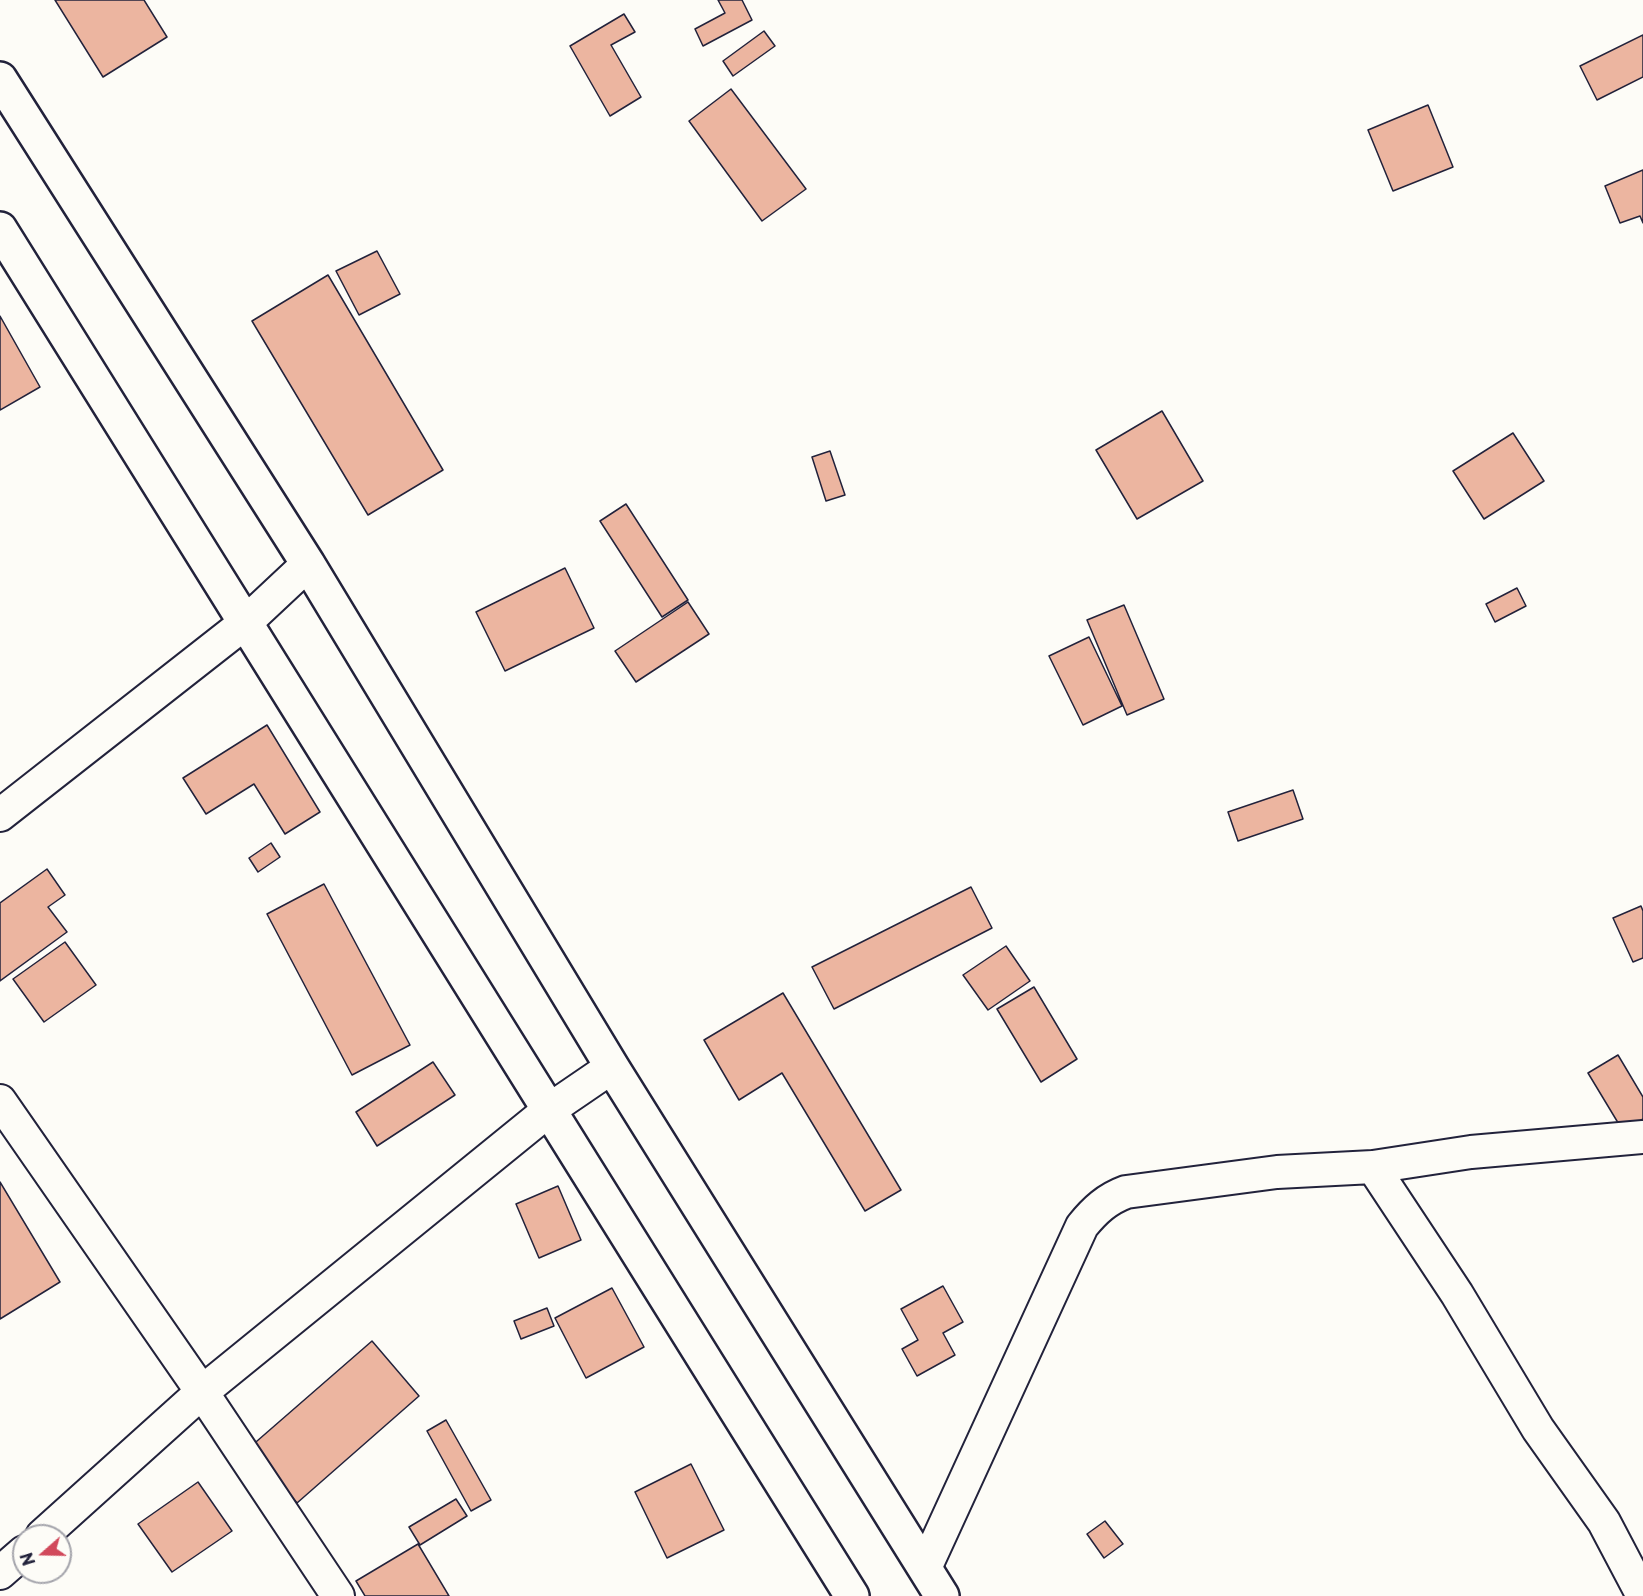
<!DOCTYPE html>
<style>
body{margin:0}
#map{position:relative;width:1643px;height:1596px;overflow:hidden;background:#fdfcf7;font-family:"Playpen Sans",sans-serif}
canvas{display:block}
.north{position:absolute;left:12px;top:1524px;width:60px;height:60px;box-sizing:border-box;background:#fdfcf7;border:2px solid #a5a5ac;border-radius:50%;rotate:250deg;font-size:16px;font-weight:700;line-height:24px;text-align:center;color:#22223b}
.north::after{content:'';display:block;margin:auto;width:21px;height:27px;background:#d1495b;clip-path:polygon(50% 0,100% 100%,50% 72%,0 100%)}
</style>
<div id="map">
<canvas width="1643" height="1596"></canvas>
<div class="north">N</div>
</div>
<script>
const g = document.querySelector('canvas').getContext('2d');
g.lineJoin = 'round';
function paint(path, color) {
  g.fillStyle = color;
  g.fill(path, 'evenodd');
}
function stroke(path, color, width, dash) {
  g.strokeStyle = color;
  g.lineWidth = width;
  g.lineCap = dash ? 'butt' : 'round';
  g.setLineDash(dash || []);
  g.stroke(path);
}
const building = new Path2D(`
 M55 0H144L167 37 103 77Z
 M718 0H742L752 20 703 46 695 29 725 13Z
 M624 14 635 32 611 45 641 97 610 116 570 46Z
 M764 31 775 46 733 76 723 61Z
 M1643 35V77L1597 100 1580 66Z
 M731 89 806 189 762 221 689 121Z
 M1428 105 1453 167 1393 191 1368 130Z
 M1643 170V223L1640 216 1620 223 1605 186Z
 M377 251 400 294 359 315 336 271Z
 M328 275 443 470 368 515 252 321Z
 M0 316 40 387 0 410Z
 M1162 411 1203 481 1137 519 1096 450Z
 M1513 433 1544 481 1484 519 1453 471Z
 M830 451 845 495 826 501 812 457Z
 M626 504 688 600 662 617 600 521Z
 M565 568 594 628 505 671 476 612Z
 M1517 588 1526 606 1495 622 1486 604Z
 M688 602 709 634 636 682 615 651Z
 M1124 605 1164 699 1127 715 1087 620Z
 M1089 637 1122 706 1083 725 1049 656Z
 M267 725 320 812 285 834 254 784 206 814 183 778Z
 M1293 790 1303 819 1238 841 1228 812Z
 M271 843 280 857 258 872 249 858Z
 M47 869 65 895 48 907 67 932 0 981V903Z
 M324 884 410 1045 352 1075 267 914Z
 M971 887 992 928 834 1009 812 967Z
 M1641 906 1643 911V958L1633 962 1613 918Z
 M65 942 96 985 44 1022 13 979Z
 M1006 946 1030 981 988 1010 963 975Z
 M1034 987 1077 1059 1041 1082 997 1009Z
 M783 993 901 1190 865 1211 782 1073 739 1100 704 1040Z
 M1618 1055 1643 1097V1119L1623 1131 1588 1073Z
 M433 1062 455 1095 377 1146 356 1112Z
 M0 1182 60 1282 0 1319Z
 M558 1186 581 1240 539 1258 516 1204Z
 M943 1286 963 1322 943 1333 955 1355 917 1376 902 1349 918 1340 901 1309Z
 M612 1288 644 1347 586 1378 555 1318Z
 M547 1308 554 1326 521 1339 514 1321Z
 M372 1341 419 1396 297 1503 249 1448Z
 M446 1420 491 1500 471 1511 427 1431Z
 M691 1464 724 1530 667 1558 635 1492Z
 M198 1482 232 1531 172 1572 138 1524Z
 M456 1499 467 1516 420 1545 409 1527Z
 M1105 1521 1123 1544 1104 1558 1087 1534Z
 M418 1544 449 1596H365L356 1581Z`);
const minor = new Path2D(`
 M0 815 245 623 308 564
 M0 1101 202 1392 338 1596
 M1373 1167 1457 1294 1538 1429 1604 1522 1643 1596
 M42 1536 202 1392 549 1110 612 1067
 M925 1568 1082 1226C1095 1210 1107 1199 1126 1192L1277 1172 1373 1167 1471 1152 1643 1137
 M0 1573 24 1552`);
const primary = new Path2D(`
 M0 79 308 564 612 1067 942 1596
 M0 229 852 1596`);
paint(building, '#ecb5a0');
stroke(building, '#22223b', 1.5);
stroke(minor, '#22223b', 36);
stroke(primary, '#22223b', 38);
stroke(minor, '#fdfcf7', 32);
stroke(primary, '#fdfcf7', 33);
</script>
